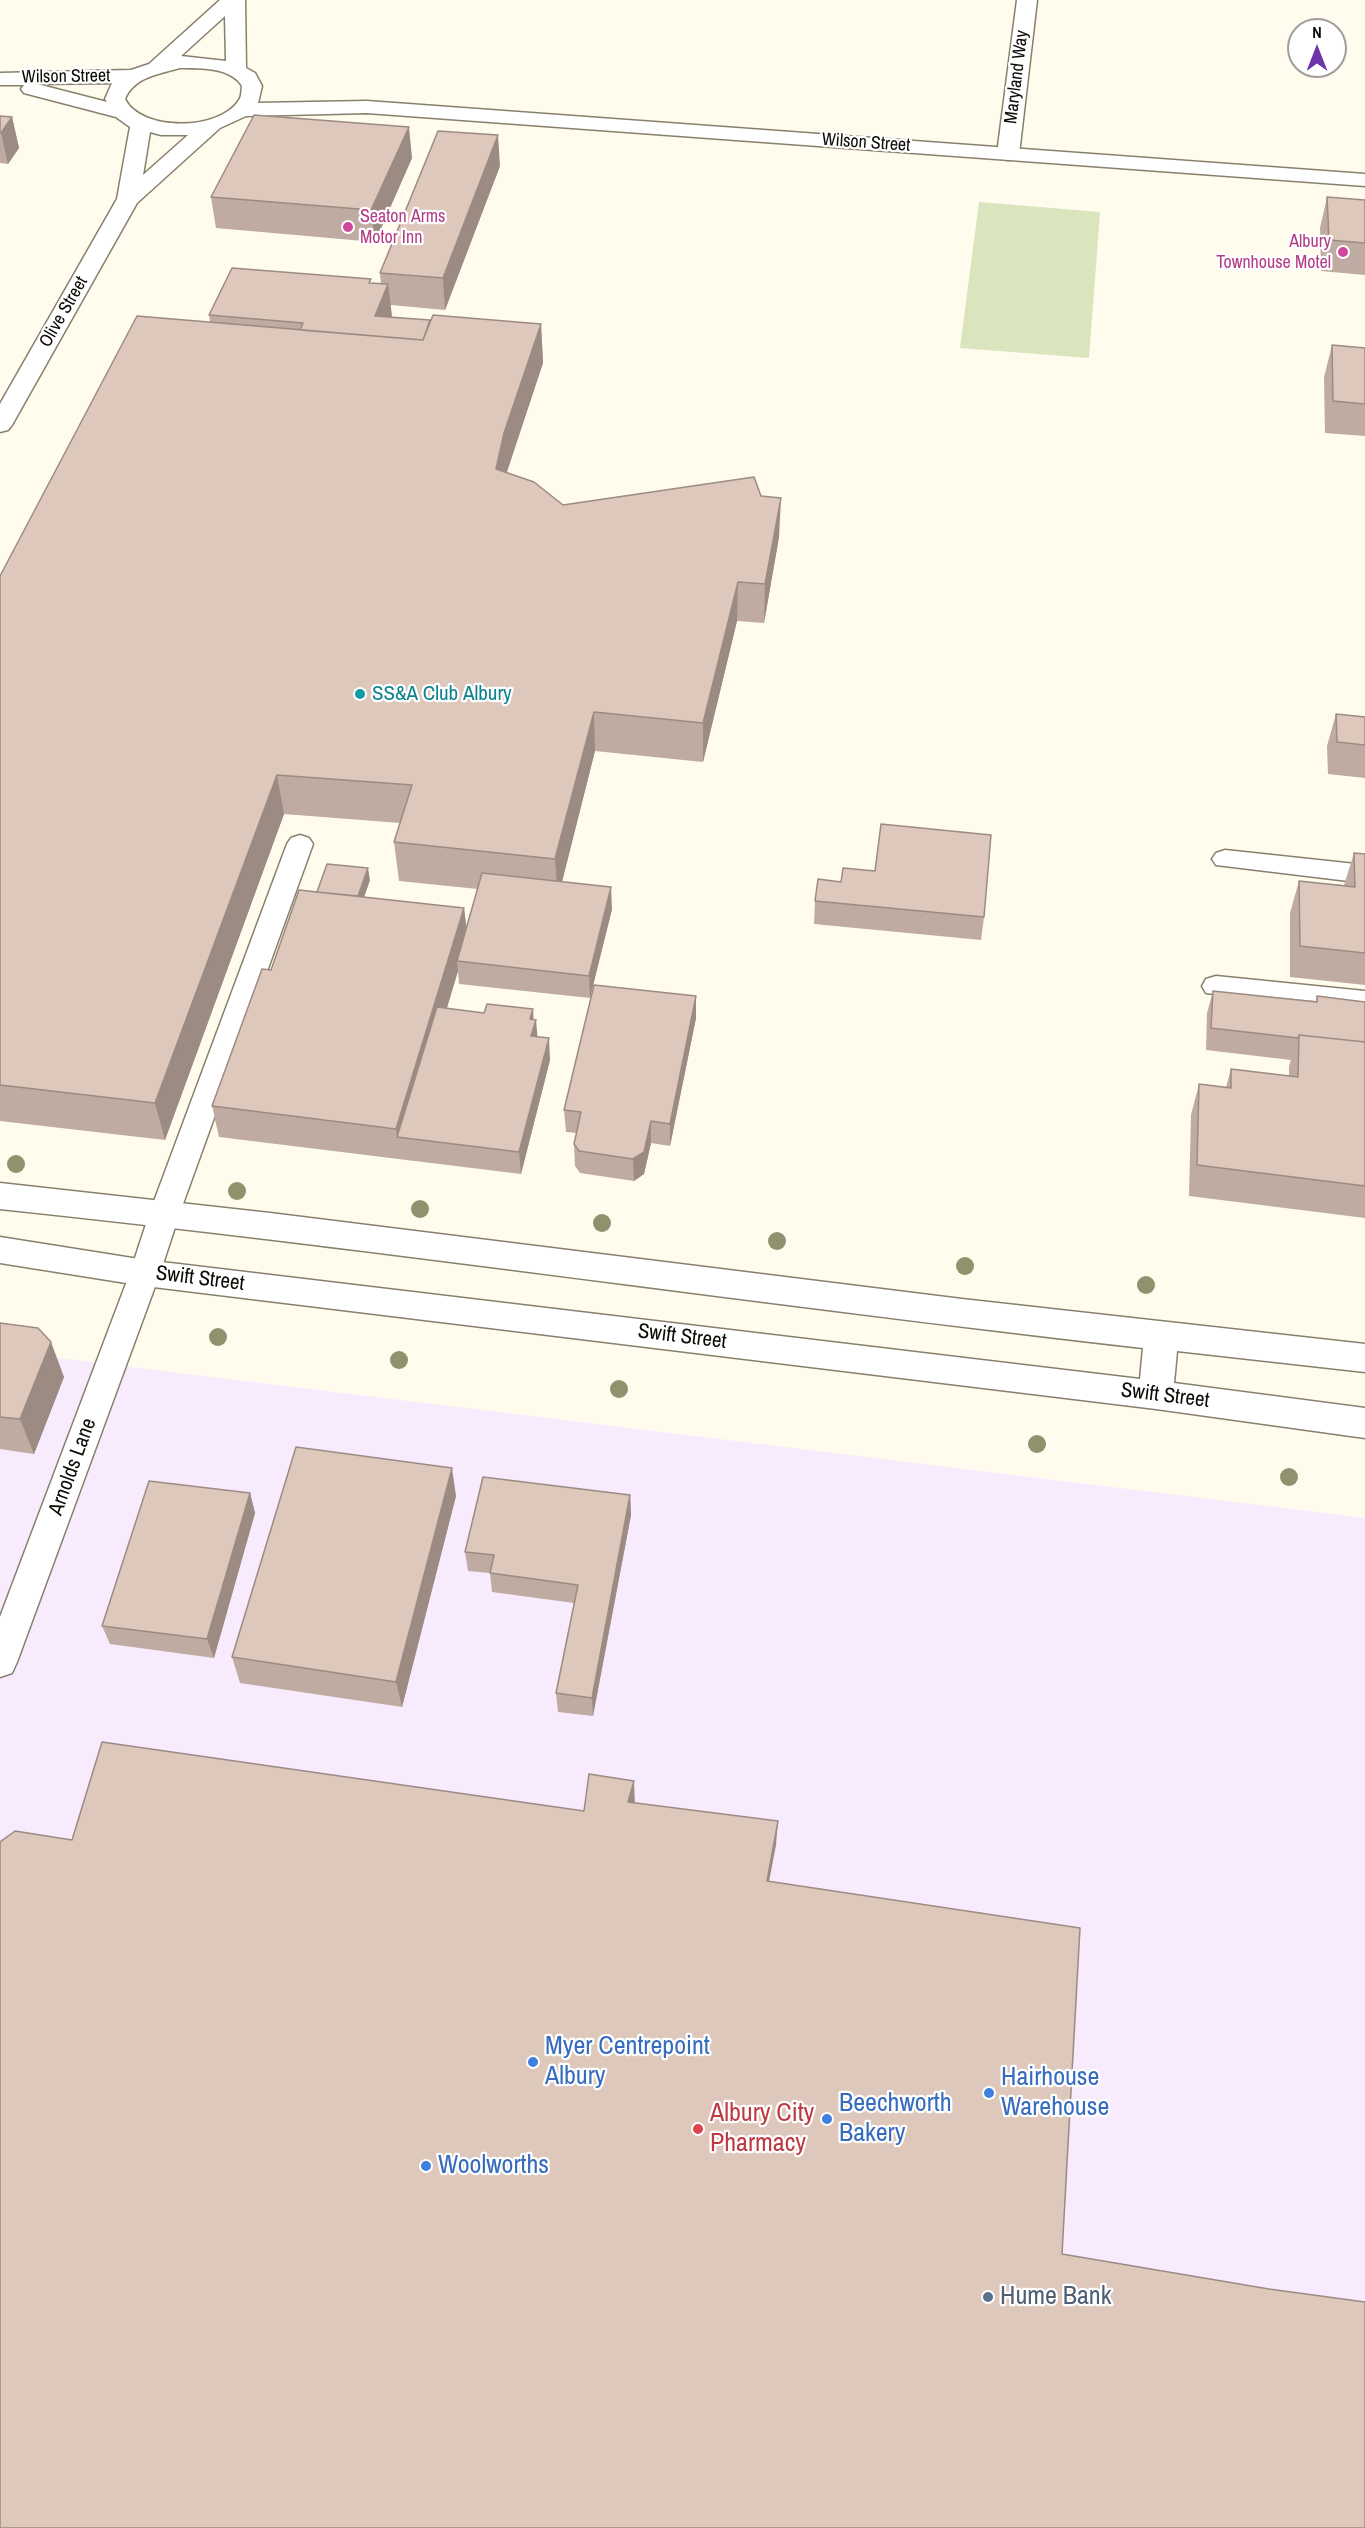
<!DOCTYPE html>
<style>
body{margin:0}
#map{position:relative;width:1365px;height:2528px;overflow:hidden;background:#fffbed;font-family:"Archivo Narrow",sans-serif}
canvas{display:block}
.north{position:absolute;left:1287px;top:18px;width:60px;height:60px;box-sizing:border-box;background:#fff;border:2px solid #9e9d9b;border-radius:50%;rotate:0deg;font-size:16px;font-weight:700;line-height:24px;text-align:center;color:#0d0b05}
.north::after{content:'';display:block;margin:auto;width:21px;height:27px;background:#6e34aa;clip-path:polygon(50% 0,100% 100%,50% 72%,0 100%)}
</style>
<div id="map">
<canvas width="1365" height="2528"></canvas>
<div class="north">N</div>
</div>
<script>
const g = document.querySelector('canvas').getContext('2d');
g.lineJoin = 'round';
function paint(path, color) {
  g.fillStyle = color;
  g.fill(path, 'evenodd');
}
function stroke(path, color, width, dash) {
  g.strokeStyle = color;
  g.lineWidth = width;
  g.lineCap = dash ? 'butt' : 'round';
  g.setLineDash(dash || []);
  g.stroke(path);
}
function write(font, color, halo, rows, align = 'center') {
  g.font = font + ' "Archivo Narrow",sans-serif';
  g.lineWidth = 4.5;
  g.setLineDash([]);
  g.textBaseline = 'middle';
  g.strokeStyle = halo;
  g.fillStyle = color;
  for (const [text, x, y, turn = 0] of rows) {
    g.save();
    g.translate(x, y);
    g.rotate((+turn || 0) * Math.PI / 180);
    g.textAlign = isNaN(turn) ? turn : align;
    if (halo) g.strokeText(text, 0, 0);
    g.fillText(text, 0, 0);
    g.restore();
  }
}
const commercial = new Path2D(`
 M0 1351 1365 1518V2528H0Z`);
const green = new Path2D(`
 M979 202 1100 212 1089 358 960 348Z`);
const service = new Path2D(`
 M300 835 309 838 313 844 180 1212 160 1273 17 1662 12 1673 0 1677V1617L130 1273 150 1212 287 844 291 838Z
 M1225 850 1365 865V883L1216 865 1212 859 1216 853Z
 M1216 976 1365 991V1011L1206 993 1202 986 1206 979Z`);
const minor = new Path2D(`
 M1017 0H1037L1019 154 1015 158 1008 160 1001 158 997 154Z`);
const tertiary = new Path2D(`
 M220 0H245L246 68 255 73 262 86 258 103 367 101 1365 174V186L367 113 246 116 220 128 137 203 12 425 8 430 0 432V404L117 199 130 127 116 117 24 93 21 89 24 85H0V73L131 70 149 64ZM225 16 226 61 181 56ZM180 68C199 68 231 67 242 86 241 91 242 96 239 100 220 131 141 132 125 99 134 77 159 74 180 68ZM112 83 105 99 107 102 37 84ZM150 132 161 135H188L143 175Z
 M0 1183 270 1213 962 1299 1365 1344V1372L1177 1351 1174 1383 1365 1408V1438L1156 1409 145 1286 0 1263V1237L145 1260 1140 1379 1143 1348C762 1305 382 1249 0 1209Z`);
const trees = [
 [16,1164],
 [237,1191],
 [420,1209],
 [602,1223],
 [777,1241],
 [965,1266],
 [1146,1285],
 [218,1337],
 [399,1360],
 [619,1389],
 [1037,1444],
 [1289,1477]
];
const wall = new Path2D(`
 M0 116 12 117 19 148 8 164 0 163Z
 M412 158 375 242 216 228 211 197Z
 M500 166 445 310 391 305V317L430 320 541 324 543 363 506 473 563 505 779 537 764 623 737 621 703 762 595 751 562 881 612 909 590 998 459 984 458 971 447 1008 484 1013 533 1009V1019L537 1037 550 1060 521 1174 219 1137 212 1106 271 970 317 892 370 880 364 897 464 908 466 928 478 889 399 881 394 842 400 823 284 814 165 1140 0 1121V576L210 322 209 315 372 283 381 284 380 273Z
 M1327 197 1365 200V275L1321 271 1320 228Z
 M1332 345 1365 348V436L1325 433 1324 377Z
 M1336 714 1365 717V778L1328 774 1327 746Z
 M1354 853 1365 854V985L1290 977V913L1299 881 1344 885Z
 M815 901 984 917 981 940 814 924Z
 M1213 991 1316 1001 1317 996 1365 1002V1218L1189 1196 1191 1115 1199 1084 1226 1087 1231 1069 1289 1076V1066L1291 1060 1206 1050 1207 1013Z
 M696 1018 670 1146 651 1143 644 1174 634 1181 580 1173 575 1166 574 1144 577 1133 566 1132 564 1110Z
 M0 1323 64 1377 34 1454 0 1449Z
 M250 1493 255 1513 214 1658 110 1644 102 1626Z
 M630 1495 631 1515 593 1716 558 1712 556 1693 574 1603 492 1592 490 1573 468 1571 465 1552Z
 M456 1496 402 1707 240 1683 232 1657Z`);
const shadedWall = new Path2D(`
 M12 117 19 148 8 164 1 133Z
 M409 127 412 158 375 242 371 210Z
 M498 135 500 166 445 310 443 278Z
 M388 284 392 316 381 343 375 316Z
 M541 324 543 363 507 472 499 508 496 469 504 433Z
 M781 498 779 537 764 623 765 584Z
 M738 582 737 621 703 762V723Z
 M594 712 595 751 558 898 555 859Z
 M277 775 284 814 165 1140 155 1103Z
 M368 868 370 880 356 920 354 908Z
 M611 887 612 909 590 998 589 976Z
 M464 908 468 940 457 961 458 971 407 1139 397 1137 396 1129Z
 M696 996V1018L670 1146V1124Z
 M533 1009 534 1027 536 1020 538 1042 533 1059 530 1019Z
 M549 1038 550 1060 521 1174 519 1152Z
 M651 1121V1143L644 1174 634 1181 633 1159Z
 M51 1342 64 1377 34 1454 20 1419Z
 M452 1468 456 1496 402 1707 396 1682Z
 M250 1493 255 1513 214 1658 207 1639Z
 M630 1495 631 1515 593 1716 592 1698Z
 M634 1781 635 1806 628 1802Z
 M778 1821 776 1845 765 1903 767 1881Z`);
const building = new Path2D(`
 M254 115 409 127 371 210 211 197Z
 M0 116 12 117 1 133 0 132Z
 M438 131 498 135 443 278 380 273Z
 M1327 197 1365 200V243L1329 240Z
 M232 268 371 279 369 283 388 284 375 316 430 320 423 340 300 330 303 323 209 315Z
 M433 315 541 324 504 433 496 469 534 482 563 505 754 477 761 496 781 498 765 584 738 582 703 723 594 712 555 859 394 842 412 785 277 775 155 1103 0 1085V576L137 316 423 340Z
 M1332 345 1365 348V404L1333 401Z
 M1336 714 1365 717V745L1337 742Z
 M881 824 991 835 984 917 815 901 818 879 841 882 843 868 875 871Z
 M1354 853 1365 854V953L1300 946 1299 881 1355 887Z
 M327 864 368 868 358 896 317 892Z
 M482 873 611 887 589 976 457 961Z
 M299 890 464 908 396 1129 212 1106 262 969 271 970Z
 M594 985 696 996 670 1124 651 1121 644 1152 633 1159 579 1151 574 1144 581 1112 564 1110Z
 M1213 991 1317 1002V996L1365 1002V1042L1299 1035 1298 1038 1211 1028Z
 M487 1004 533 1009 530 1019 536 1020 531 1036 549 1038 519 1152 397 1137 437 1007 484 1013Z
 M1299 1035 1365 1042V1186L1197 1165 1199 1084 1231 1088V1069L1298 1077Z
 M0 1323 38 1328 51 1342 20 1419 0 1417Z
 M296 1447 452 1468 396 1682 232 1657Z
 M483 1477 630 1495 592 1698 556 1693 578 1585 490 1573 494 1555 465 1552Z
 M149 1481 250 1493 207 1639 102 1626Z
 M102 1742 584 1811 589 1774 634 1781 628 1802 778 1821 767 1881 1080 1928 1062 2254 1269 2289 1365 2302V2528H0V1842L15 1831 72 1840Z`);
const markers = [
 [348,227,6,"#d1479c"],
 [1343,252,6,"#d1479c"],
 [360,694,6,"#0f9aa8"],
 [533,2062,6,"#3f7fe0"],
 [989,2093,6,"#3f7fe0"],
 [827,2119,6,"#3f7fe0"],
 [698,2129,6,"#e0444e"],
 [426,2166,6,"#3f7fe0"],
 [988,2297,6,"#5c6f8a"]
];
const farStreetnames = [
 ["Wilson Street",66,77,-1],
 ["Maryland Way",1017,77,-83],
 ["Wilson Street",866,143,4],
 ["Olive Street",64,312,-60]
];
const farHotelnames = [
 ["Seaton Arms",360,217],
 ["Motor Inn",360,238],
 ["Albury",1331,242,"right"],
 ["Townhouse Motel",1331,263,"right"]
];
const cultureNames = [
 ["SS&A Club Albury",372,694]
];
const streetNames = [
 ["Swift Street",200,1279,7],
 ["Swift Street",682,1337,7],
 ["Swift Street",1165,1396,7],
 ["Arnolds Lane",73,1467,-70]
];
const nearShopnames = [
 ["Myer Centrepoint",545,2047],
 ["Albury",545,2077],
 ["Hairhouse",1001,2078],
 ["Warehouse",1001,2108],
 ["Beechworth",839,2104],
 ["Bakery",839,2134],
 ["Woolworths",438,2166]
];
const nearHealthnames = [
 ["Albury City",710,2114],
 ["Pharmacy",710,2144]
];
const nearServicenames = [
 ["Hume Bank",1000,2297]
];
paint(commercial, '#f9ebfe');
paint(green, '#dbe5bd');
stroke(service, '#87806c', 3);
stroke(minor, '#87806c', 3);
stroke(tertiary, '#87806c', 3);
paint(service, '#fff');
paint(minor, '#fff');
paint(tertiary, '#fff');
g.fillStyle = '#8f926c';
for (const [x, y] of trees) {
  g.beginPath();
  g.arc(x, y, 9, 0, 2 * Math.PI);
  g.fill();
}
paint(wall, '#bfaba1');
paint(shadedWall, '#9b8b83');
paint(building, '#dec7bb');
stroke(building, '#9b8b83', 1.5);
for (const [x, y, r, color] of markers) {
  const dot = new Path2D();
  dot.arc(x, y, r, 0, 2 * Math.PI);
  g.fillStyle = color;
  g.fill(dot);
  stroke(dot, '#fff', 2);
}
write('18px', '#0d0b05', '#fff', farStreetnames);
write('18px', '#b23c85', '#fff', farHotelnames, 'left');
write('21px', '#0d838f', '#fff', cultureNames, 'left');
write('21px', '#0d0b05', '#fff', streetNames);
write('26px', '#366cbe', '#fff', nearShopnames, 'left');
write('26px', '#be3a42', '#fff', nearHealthnames, 'left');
write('26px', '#4e5e75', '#fff', nearServicenames, 'left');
</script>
